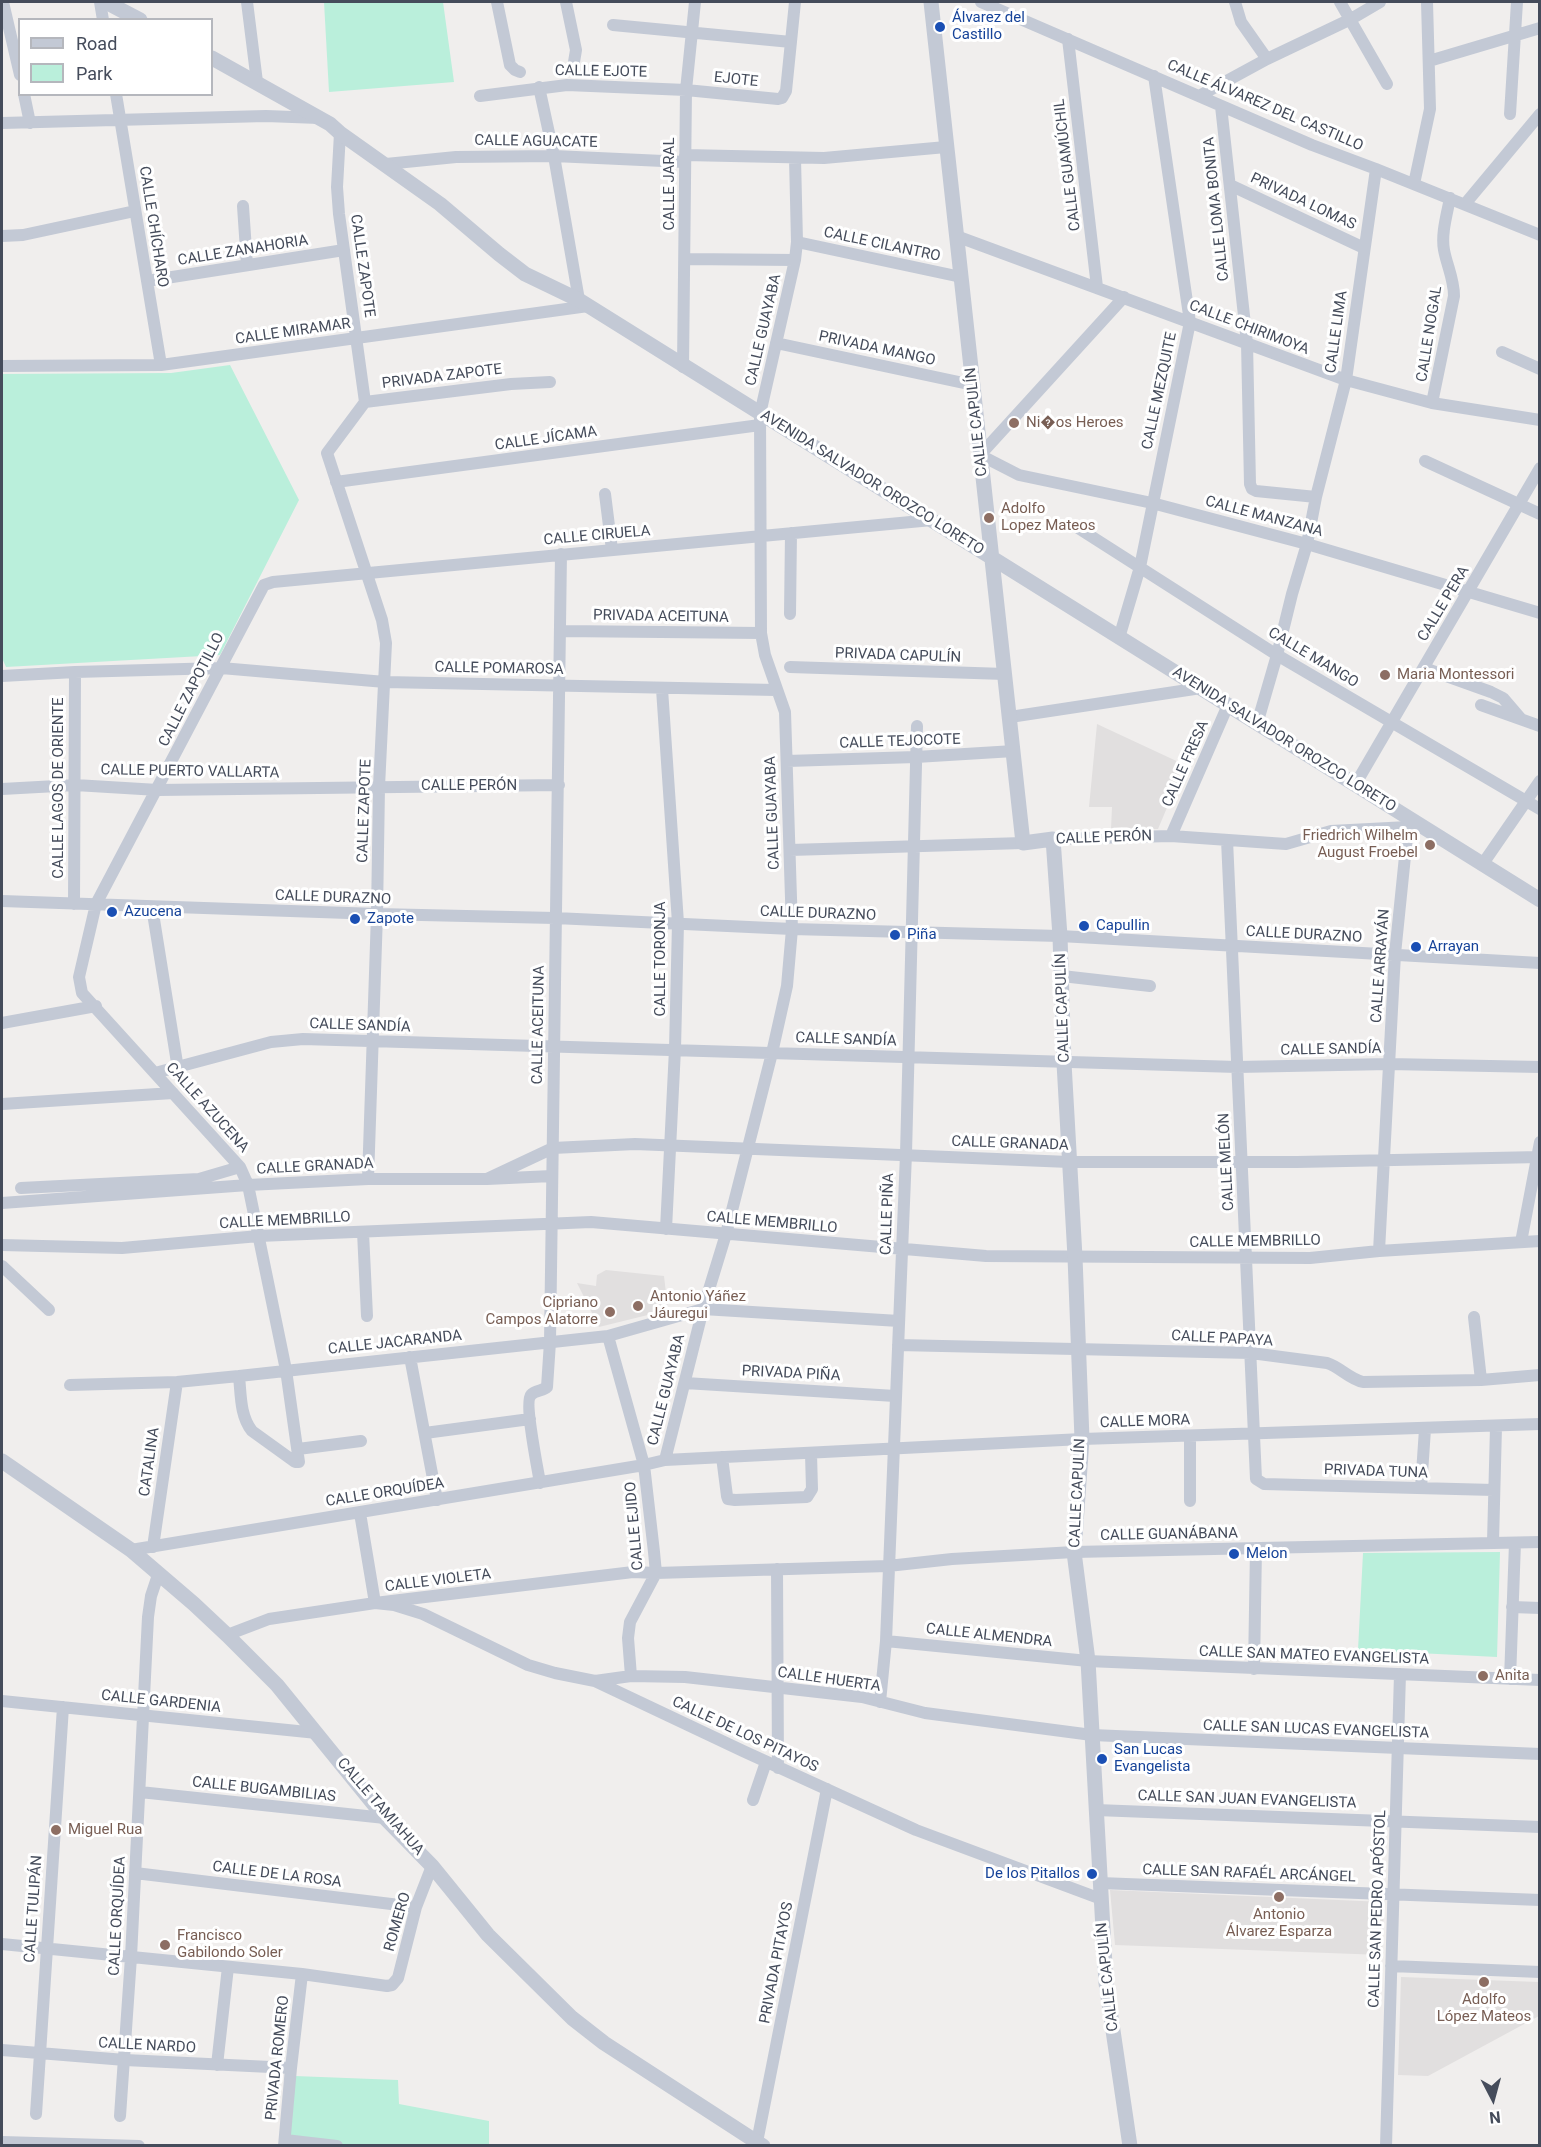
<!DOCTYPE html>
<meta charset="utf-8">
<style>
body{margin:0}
#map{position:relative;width:1541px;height:2147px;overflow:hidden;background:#f0eeed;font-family:Roboto,sans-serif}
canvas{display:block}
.frame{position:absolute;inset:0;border:3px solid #454c5b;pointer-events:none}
.legend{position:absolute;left:18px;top:18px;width:195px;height:78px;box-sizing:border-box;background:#fff;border:2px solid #b5b7bd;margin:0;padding:8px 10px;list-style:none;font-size:18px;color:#454c5b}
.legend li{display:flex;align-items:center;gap:12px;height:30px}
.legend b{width:30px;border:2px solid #b5b7bd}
.north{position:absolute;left:1463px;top:2069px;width:60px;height:60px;-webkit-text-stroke:4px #fff;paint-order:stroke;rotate:174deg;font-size:16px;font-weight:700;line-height:24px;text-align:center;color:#454c5b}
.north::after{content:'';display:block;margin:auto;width:21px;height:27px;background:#454c5b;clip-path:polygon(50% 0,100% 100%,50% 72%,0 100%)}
</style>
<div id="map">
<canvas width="1541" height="2147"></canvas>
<div class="frame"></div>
<ul class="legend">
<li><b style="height:8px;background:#c3c9d5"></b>Road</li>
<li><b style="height:16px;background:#baefdb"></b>Park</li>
</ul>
<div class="north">N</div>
</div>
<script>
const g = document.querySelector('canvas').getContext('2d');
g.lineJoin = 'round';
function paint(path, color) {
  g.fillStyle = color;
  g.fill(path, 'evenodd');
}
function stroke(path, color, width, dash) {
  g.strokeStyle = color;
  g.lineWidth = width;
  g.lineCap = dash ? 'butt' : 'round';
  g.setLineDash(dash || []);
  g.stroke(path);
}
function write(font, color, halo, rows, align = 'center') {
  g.font = font + ' Roboto,sans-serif';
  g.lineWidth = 6;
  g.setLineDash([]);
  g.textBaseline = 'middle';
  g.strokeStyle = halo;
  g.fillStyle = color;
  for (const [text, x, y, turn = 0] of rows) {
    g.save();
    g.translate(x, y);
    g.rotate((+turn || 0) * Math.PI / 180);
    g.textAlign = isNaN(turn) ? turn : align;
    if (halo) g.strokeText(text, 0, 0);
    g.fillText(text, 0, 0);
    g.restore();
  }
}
const education = new Path2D(`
 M1097 724 1185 765 1158 829H1111L1112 807H1089Z
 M606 1270 664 1276 668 1310 599 1327 577 1283 596 1286 597 1275Z
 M1110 1890 1384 1902 1382 1955 1115 1945Z
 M1401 1977 1539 1982V2016L1428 2076 1398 2075Z`);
const green = new Path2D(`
 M324 2H443L454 82 329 92Z
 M230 365 299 500 220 655 6 667 2 658V374L171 373Z
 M1500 1552 1497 1657 1358 1650 1363 1553Z
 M295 2076 398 2080 399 2104 489 2121V2145L337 2146 285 2140Z`);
const minor = new Path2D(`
 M3 2 20 75
 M100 2 103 20
 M247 2 257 82
 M497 2 510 65 515 70 520 72
 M566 2 576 50 573 68
 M981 2 1312 145 1376 169 1540 235
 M1235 2 1241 22 1267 59
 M1340 2 1387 84
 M613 25 791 42
 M1068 39 1097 287
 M1429 61 1540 28
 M539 87 554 156 579 300
 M24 94 30 123
 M116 94 161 365
 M480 96 567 85 686 90 778 99 782 98 786 91 795 2
 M1199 96 1267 59 1351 19 1380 2
 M1221 106 1247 343 1250 484 1252 489 1256 491 1316 497
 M1510 114 1517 2
 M2 123 266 116 319 118
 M340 133 337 187 339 214 365 402
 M685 155 824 158 946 147
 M386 164 456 157 554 156 685 162
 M1414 184 1430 109 1427 2
 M1230 185 1364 248
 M1465 204 1540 114
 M243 206 247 265
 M2 236 23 235 135 211
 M956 236 1346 380 1432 403 1540 420
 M797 242 961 277
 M685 259 795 260
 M147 281 344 250
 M1124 297 980 455 1019 475 1152 503 1307 544 1540 613
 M776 343 973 385
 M1502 352 1540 369
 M2 366 161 365 588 306
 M683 367 686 90 695 2
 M1432 403 1454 296C1454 279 1447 266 1444 250 1441 234 1447 214 1450 198
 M1425 461 1540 514
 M336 482 760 425
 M605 494 612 550
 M1075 526 1277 655 1540 809
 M790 614 791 533
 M561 631 761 633
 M1119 638 1140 567 1190 322 1154 76
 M790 667 1005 674
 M1424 668 1491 692 1503 698 1521 719
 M2 676 75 672 221 668 385 682 776 690
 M662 689 678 923 675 1049 666 1229
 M1481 705 1540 726
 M1010 717 1201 688
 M1257 724 1277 655 1292 594 1307 544 1316 497 1346 380 1376 169
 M787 761 916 757 1014 751
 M1355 785 1540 468
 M2 789 75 785 158 790 559 785
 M1171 836 1228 705
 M1053 839 1171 836 1286 844 1331 831 1408 827 1412 823
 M1227 840 1256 1479 1264 1484 1494 1490
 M790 850 1023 843
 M1482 865 1540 781
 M2 901 377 914 555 918 792 929 1060 936 1540 963
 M74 904 75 672
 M152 907 178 1069
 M1062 976 1150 986
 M2 1023 96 1006
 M155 1073 271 1042 303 1039 1237 1067 1389 1064 1540 1067
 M2 1104 173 1093
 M368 1179 377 914 379 787 386 643 382 620 327 453 365 402 511 384 550 382
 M487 1179 553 1148 635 1144 1069 1162H1297L1540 1157
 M21 1188 199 1179 240 1167
 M2 1203 248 1185 368 1179H487L552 1176
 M363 1232 367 1316
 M1521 1242 1540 1142
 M2 1245 122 1248 259 1236 591 1222 986 1256 1310 1258 1379 1251 1540 1241
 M1379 1251 1395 954 1408 827
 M2 1266 49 1310
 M1474 1317 1481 1380
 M608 1336 644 1465 654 1552 656 1573 630 1622 628 1638 631 1676
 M898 1345 1251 1353 1327 1363C1340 1367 1349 1379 1363 1382L1481 1380 1540 1375
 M410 1357 437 1500
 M239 1376C241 1395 240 1416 252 1431L295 1462H299L286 1370 248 1185 240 1167 82 993 79 977 96 904 264 585 273 582 932 520
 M685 1383 895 1396
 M70 1385 177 1382 239 1376 608 1336 703 1309 899 1321
 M425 1433 530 1419
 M1190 1436V1501
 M298 1449 361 1441
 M722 1457 727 1496 728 1499 735 1500 807 1497 812 1489 811 1454
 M665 1460 703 1309 726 1234 772 1053 787 986 792 929 785 712 765 655 761 633 760 414 795 260 797 242 795 158
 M540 1483C538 1470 524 1402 531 1395 535 1390 543 1391 547 1387L550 1342 561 554
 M1421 1488 1425 1429
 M360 1513 375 1603 394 1605 423 1614 528 1665 555 1673 595 1681 743 1751 916 1830 1101 1899
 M1493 1542 1496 1427
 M153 1547 177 1382
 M131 1550 644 1465 665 1460 1082 1439 1540 1424
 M777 1569 778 1768
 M1512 1607 1540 1608
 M227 1635 269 1619 375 1603 633 1572 656 1573 888 1566 952 1559 1074 1552 1540 1542
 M886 1641 1088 1661 1540 1680
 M1254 1669 1256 1548
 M1510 1679 1515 1543
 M595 1681 631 1676 685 1677 862 1697 925 1713 1092 1735 1540 1754
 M2 1701 317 1733
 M880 1702 886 1641 906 1154 917 726
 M140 1792 385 1818
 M753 1800 766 1762
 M1096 1810 1540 1827
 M135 1873 416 1907
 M1100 1883 1540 1900
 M2 1944 302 1974 387 1986 392 1985 398 1978 416 1907 432 1866
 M1391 1966 1540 1972
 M2 2050 125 2060 291 2068
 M217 2065 228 1967
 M36 2114 63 1707
 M120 2116 131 1957 148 1617 151 1596 158 1575
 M285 2140 337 2146
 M2 2142 139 2146
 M757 2142 827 1789
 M284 2146 291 2068 302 1974
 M1386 2146 1400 1674`);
const tertiary = new Path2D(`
 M106 2 140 20
 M931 2 1023 843 1053 839 1060 936 1064 1063 1075 1257 1082 1439 1074 1552 1088 1661 1106 1983 1130 2146
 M212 58 330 124 340 133 440 204 499 254 525 274 579 300 1540 900
 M2 1461 131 1550 194 1604 227 1635 277 1685 385 1818 432 1866 488 1935 572 2018 604 2043 763 2146`);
const markers = [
 [940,27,6,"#1a4fb4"],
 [1014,423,6,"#8d6e63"],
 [989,518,6,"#8d6e63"],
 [1385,675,6,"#8d6e63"],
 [1430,845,6,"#8d6e63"],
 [112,912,6,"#1a4fb4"],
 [355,919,6,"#1a4fb4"],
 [1084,926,6,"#1a4fb4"],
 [895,935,6,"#1a4fb4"],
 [1416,947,6,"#1a4fb4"],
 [638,1306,6,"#8d6e63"],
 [610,1312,6,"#8d6e63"],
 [1234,1554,6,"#1a4fb4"],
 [1483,1676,6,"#8d6e63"],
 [1102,1759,6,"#1a4fb4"],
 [56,1830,6,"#8d6e63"],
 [1092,1874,6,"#1a4fb4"],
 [1279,1897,6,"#8d6e63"],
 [165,1945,6,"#8d6e63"],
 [1484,1982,6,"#8d6e63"]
];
const transitNames = [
 ["Álvarez del",952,18],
 ["Castillo",952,35],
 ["Azucena",124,912],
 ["Zapote",367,919],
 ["Capullin",1096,926],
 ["Piña",907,935],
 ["Arrayan",1428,947],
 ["Melon",1246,1554],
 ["San Lucas",1114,1750],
 ["Evangelista",1114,1767],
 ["De los Pitallos",1080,1874,"right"]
];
const streetNames = [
 ["CALLE EJOTE",601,72,1],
 ["EJOTE",736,80,6],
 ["CALLE ÁLVAREZ DEL CASTILLO",1265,106,23],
 ["CALLE AGUACATE",536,142,1],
 ["CALLE GUAMÚCHIL",1068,165,-97],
 ["CALLE JARAL",670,184,-90],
 ["PRIVADA LOMAS",1303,202,25],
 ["CALLE LOMA BONITA",1217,209,-96],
 ["CALLE CHÍCHARO",153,227,81],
 ["CALLE CILANTRO",882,245,12],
 ["CALLE ZANAHORIA",243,251,-9],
 ["CALLE ZAPOTE",362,266,82],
 ["CALLE CHIRIMOYA",1249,328,21],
 ["CALLE GUAYABA",764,330,-77],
 ["CALLE MIRAMAR",293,332,-8],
 ["CALLE LIMA",1337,332,-82],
 ["CALLE NOGAL",1430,334,-81],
 ["PRIVADA MANGO",877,349,12],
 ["PRIVADA ZAPOTE",442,377,-7],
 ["CALLE MEZQUITE",1160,391,-78],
 ["CALLE CAPULÍN",977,422,-96],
 ["CALLE JÍCAMA",546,439,-8],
 ["AVENIDA SALVADOR OROZCO LORETO",872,483,32],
 ["CALLE MANZANA",1264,517,15],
 ["CALLE CIRUELA",597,536,-5],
 ["CALLE PERA",1444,604,-59],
 ["PRIVADA ACEITUNA",661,617,1],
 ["PRIVADA CAPULÍN",898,656,2],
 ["CALLE MANGO",1313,658,31],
 ["CALLE POMAROSA",499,669,1],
 ["CALLE ZAPOTILLO",192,690,-63],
 ["AVENIDA SALVADOR OROZCO LORETO",1284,740,32],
 ["CALLE TEJOCOTE",900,742,-2],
 ["CALLE FRESA",1186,764,-66],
 ["CALLE PUERTO VALLARTA",190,772,1],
 ["CALLE PERÓN",469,786],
 ["CALLE LAGOS DE ORIENTE",59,788,-90],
 ["CALLE ZAPOTE",365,811,-88],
 ["CALLE GUAYABA",773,813,-92],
 ["CALLE PERÓN",1104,838,-2],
 ["CALLE DURAZNO",333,898,2],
 ["CALLE DURAZNO",818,914,2],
 ["CALLE DURAZNO",1304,935,3],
 ["CALLE TORONJA",661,959,-90],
 ["CALLE ARRAYÁN",1381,966,-86],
 ["CALLE CAPULÍN",1063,1008,-92],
 ["CALLE ACEITUNA",539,1025,-89],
 ["CALLE SANDÍA",360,1026,2],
 ["CALLE SANDÍA",846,1040,2],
 ["CALLE SANDÍA",1331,1050,-1],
 ["CALLE AZUCENA",207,1108,48],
 ["CALLE GRANADA",1010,1144,2],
 ["CALLE MELÓN",1227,1162,-93],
 ["CALLE GRANADA",315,1167,-3],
 ["CALLE PIÑA",888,1214,-88],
 ["CALLE MEMBRILLO",285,1221,-3],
 ["CALLE MEMBRILLO",772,1223,5],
 ["CALLE MEMBRILLO",1255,1242,-1],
 ["CALLE PAPAYA",1222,1339,3],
 ["CALLE JACARANDA",395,1343,-6],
 ["PRIVADA PIÑA",791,1374,3],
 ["CALLE GUAYABA",667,1390,-76],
 ["CALLE MORA",1145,1422,-2],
 ["CATALINA",150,1462,-82],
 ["PRIVADA TUNA",1376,1472,2],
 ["CALLE ORQUÍDEA",385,1493,-9],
 ["CALLE CAPULÍN",1078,1493,-87],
 ["CALLE EJIDO",635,1526,-95],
 ["CALLE GUANÁBANA",1169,1535,-1],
 ["CALLE VIOLETA",438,1581,-7],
 ["CALLE ALMENDRA",989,1636,6],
 ["CALLE SAN MATEO EVANGELISTA",1314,1656,2],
 ["CALLE HUERTA",829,1680,8],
 ["CALLE GARDENIA",161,1702,6],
 ["CALLE SAN LUCAS EVANGELISTA",1316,1730,2],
 ["CALLE DE LOS PITAYOS",745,1735,25],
 ["CALLE BUGAMBILIAS",264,1790,6],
 ["CALLE SAN JUAN EVANGELISTA",1247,1800,2],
 ["CALLE TAMIAHUA",380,1807,49],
 ["CALLE SAN RAFAÉL ARCÁNGEL",1249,1874,2],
 ["CALLE DE LA ROSA",277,1875,7],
 ["CALLE TULIPÁN",34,1909,-86],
 ["CALLE SAN PEDRO APÓSTOL",1378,1909,-88],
 ["CALLE ORQUÍDEA",118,1916,-87],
 ["ROMERO",398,1922,-74],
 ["PRIVADA PITAYOS",777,1963,-79],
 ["CALLE CAPULÍN",1108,1977,-96],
 ["CALLE NARDO",147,2046,3],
 ["PRIVADA ROMERO",278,2058,-84]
];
const educationNames = [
 ["Ni�os Heroes",1026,423],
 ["Adolfo",1001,509],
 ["Lopez Mateos",1001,526],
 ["Maria Montessori",1397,675],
 ["Friedrich Wilhelm",1418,836,"right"],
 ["August Froebel",1418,853,"right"],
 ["Antonio Yáñez",650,1297],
 ["Jáuregui",650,1314],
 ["Cipriano",598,1303,"right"],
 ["Campos Alatorre",598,1320,"right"],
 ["Anita",1495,1676],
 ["Miguel Rua",68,1830],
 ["Antonio",1279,1915,"center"],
 ["Álvarez Esparza",1279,1932,"center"],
 ["Francisco",177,1936],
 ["Gabilondo Soler",177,1953],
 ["Adolfo",1484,2000,"center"],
 ["López Mateos",1484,2017,"center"]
];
paint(education, '#e1dfdf');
paint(green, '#baefdb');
stroke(minor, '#c3c9d5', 12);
stroke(tertiary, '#c3c9d5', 15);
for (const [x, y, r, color] of markers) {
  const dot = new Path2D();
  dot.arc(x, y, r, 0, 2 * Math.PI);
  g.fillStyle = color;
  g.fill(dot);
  stroke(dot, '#fff', 2);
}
write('15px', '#164399', '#fff', transitNames, 'left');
write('15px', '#454c5b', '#fff', streetNames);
write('15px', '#785e54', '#fff', educationNames, 'left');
</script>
